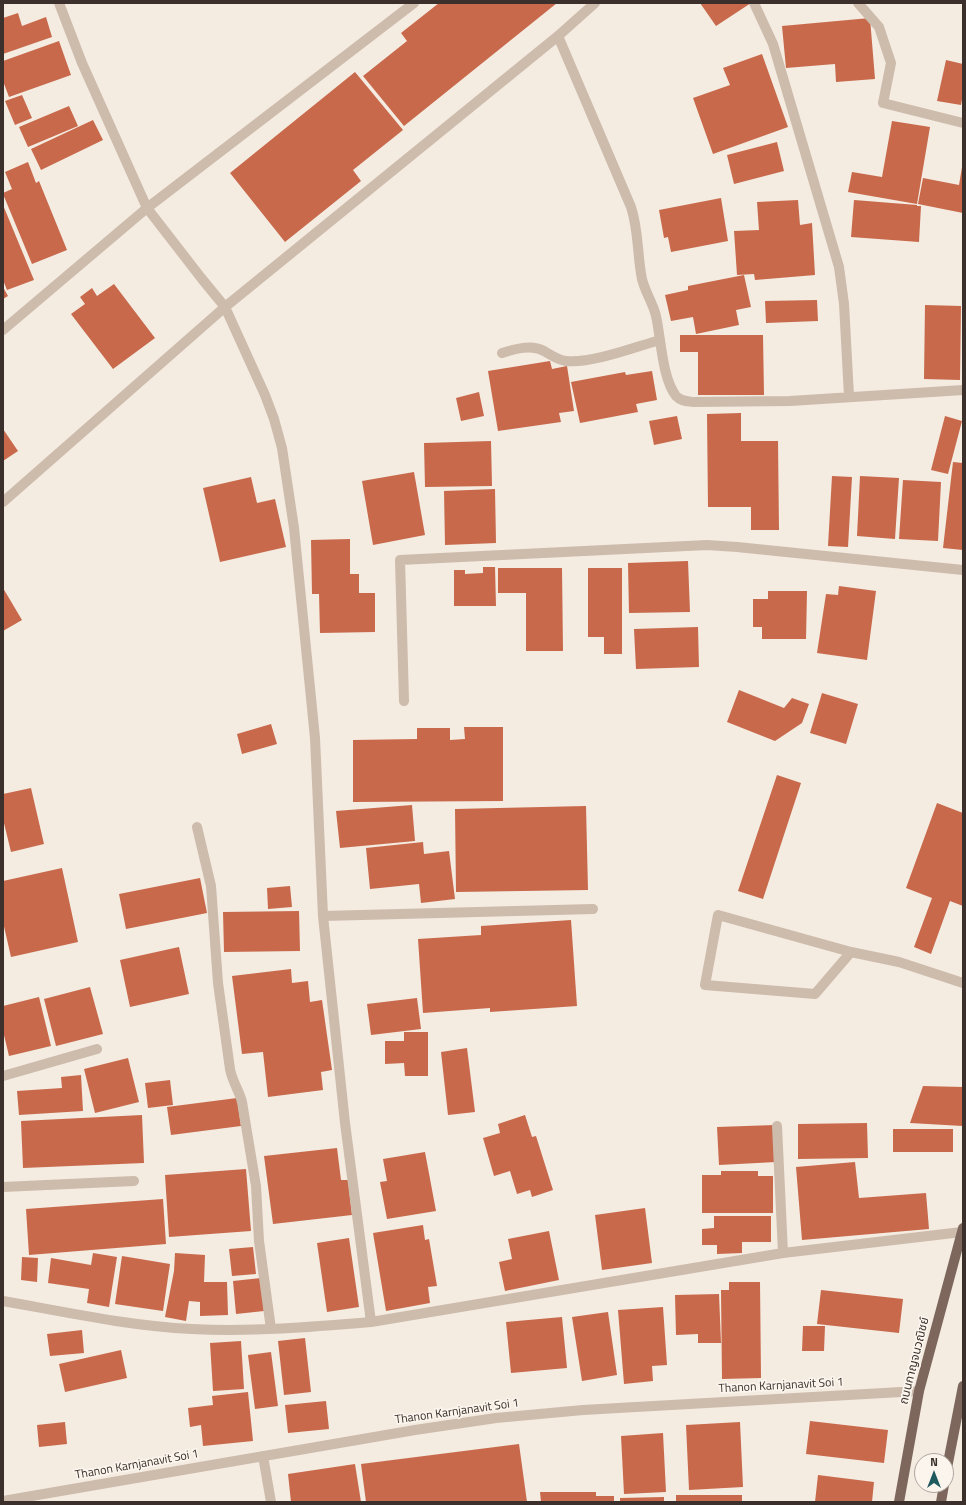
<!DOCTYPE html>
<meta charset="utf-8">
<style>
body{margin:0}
#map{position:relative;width:966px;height:1505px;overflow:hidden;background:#f4ebe1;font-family:"Titillium Web",sans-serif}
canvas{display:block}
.frame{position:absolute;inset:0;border:4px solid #3b302b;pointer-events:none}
.north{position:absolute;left:914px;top:1453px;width:40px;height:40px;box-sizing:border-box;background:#fbf5ee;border:1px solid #aea6a0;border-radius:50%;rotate:0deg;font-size:11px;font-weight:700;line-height:16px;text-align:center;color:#3b302b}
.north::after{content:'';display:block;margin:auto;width:14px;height:18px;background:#1f5a5e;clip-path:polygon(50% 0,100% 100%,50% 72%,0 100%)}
</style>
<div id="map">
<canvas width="966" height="1505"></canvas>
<div class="frame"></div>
<div class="north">N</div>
</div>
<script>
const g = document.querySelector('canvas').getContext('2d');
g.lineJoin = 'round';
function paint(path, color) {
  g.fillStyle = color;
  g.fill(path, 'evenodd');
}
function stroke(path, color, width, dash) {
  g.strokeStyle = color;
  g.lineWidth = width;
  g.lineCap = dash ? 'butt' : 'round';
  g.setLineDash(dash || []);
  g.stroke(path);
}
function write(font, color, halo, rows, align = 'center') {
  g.font = font + ' "Titillium Web","Noto Sans Thai",sans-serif';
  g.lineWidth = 3.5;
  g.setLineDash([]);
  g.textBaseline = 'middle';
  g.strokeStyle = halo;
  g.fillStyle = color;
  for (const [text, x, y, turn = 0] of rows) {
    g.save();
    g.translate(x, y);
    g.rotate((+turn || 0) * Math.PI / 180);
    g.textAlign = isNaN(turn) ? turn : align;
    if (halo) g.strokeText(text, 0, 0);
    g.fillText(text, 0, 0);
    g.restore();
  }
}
const building = new Path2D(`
 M439 3H557L404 126 363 76 407 41 401 33Z
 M700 3H751L716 26Z
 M18 13 22 26 46 17 52 37 3 54V18Z
 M870 18 875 79 836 82 835 64 786 68 782 26Z
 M59 41 71 75 9 97 3 81V61Z
 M762 54 788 127 713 154 693 98 730 85 723 68Z
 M946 60 963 64V94L961 105 937 101Z
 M355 72 403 130 353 170 361 181 285 242 230 173Z
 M22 95 32 118 15 125 5 101Z
 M69 106 78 126 28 147 19 127Z
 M93 120 103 140 41 170 31 149Z
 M892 121 930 127 917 204 848 192 852 172 882 177Z
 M777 142 784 171 734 184 727 155Z
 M28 162 36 183 39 181 67 250 32 264 3 194V193L12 189 5 172Z
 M962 167 963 213 918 204 923 178 959 185Z
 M721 198 728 241 671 252 668 237 664 238 659 210Z
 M798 200 800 225 812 223 815 275 755 280 754 274 737 275 734 231 759 230 757 202Z
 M854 200 917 205V206H921L919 242 851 237Z
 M3 205 34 280 7 290 3 280Z
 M744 275 751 307 736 310 739 325 696 334 693 317 671 321 665 295 688 290V286Z
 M114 284 155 338 113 369 71 314 85 304 80 297 92 288 97 296Z
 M3 287 8 296 3 299Z
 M817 300 818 321 766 323 765 301Z
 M925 305 961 306 960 380 924 379Z
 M680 335H763L764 395H698V352H680Z
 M550 361 552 369 567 366 574 411 559 413 561 422 498 431 488 371Z
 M652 371 657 400 636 404 638 412 580 423 571 382 625 372 626 375Z
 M479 392 484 416 461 421 456 398Z
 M741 413V441H778L779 530H751V507H708L707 414Z
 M677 416 682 439 654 445 649 421Z
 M945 416 962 421 948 474 931 470Z
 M3 429 18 451 3 461Z
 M491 441 492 486 425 487 424 443Z
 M953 462 963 463V550L943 548Z
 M414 472 425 535 373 545 362 481Z
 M832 476 852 477 848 547 828 546Z
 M860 476 899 478 895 539 857 536Z
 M251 477 257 503 275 499 286 547 220 562 203 488Z
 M903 480 941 482 938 541 899 539Z
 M495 489 496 543 445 545 444 491Z
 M350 539V574H359V593H375V632L320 633 319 594H312L311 540Z
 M688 561 690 612 629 613 628 563Z
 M483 567H495L496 606H454V570H465V574L483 573Z
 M498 568H562L563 651H526V593H498Z
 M588 568H622V654H604V637H588Z
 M839 586 876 591 867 660 817 653 826 594 838 595Z
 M3 588 22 620 3 631Z
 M768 591H807L806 639H762V627H753V599H768Z
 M698 627 699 667 636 669 634 629Z
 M739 690 784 708 792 698 809 704 802 723 775 741 727 722Z
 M822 693 858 704 846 744 810 733Z
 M271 724 277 744 242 754 237 734Z
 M464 727H503V801L353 802V740L417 739V728H450V740L465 739Z
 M777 775 801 783 763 899 738 891Z
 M31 788 44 844 11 852 3 819V794Z
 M937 803 963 813V906L950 901 931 954 914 947 932 898 906 888Z
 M412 805 415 841 340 848 336 811Z
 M586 806 588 890 456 892 455 809Z
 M423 842 424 854 449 851 455 899 421 903 419 884 370 889 366 848Z
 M62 868 78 942 11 957 3 922V881Z
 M200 878 207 913 126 929 119 894Z
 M290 886 292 907 268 909 267 888Z
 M299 911 300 951 224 952 223 912Z
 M571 920 577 1006 490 1012V1008L423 1013 418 939 481 935V926Z
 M179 947 189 994 130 1007 120 960Z
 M291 969 292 983 308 981 310 1002 322 1000 332 1070 321 1072 323 1090 268 1097 263 1052 242 1054 232 976Z
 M90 987 103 1034 56 1046 44 999Z
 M39 997 51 1046 9 1056 3 1031V1006Z
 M417 998 421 1029 371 1035 367 1004Z
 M404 1032H428V1076H405L404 1063 385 1064V1041H404Z
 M467 1048 475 1112 448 1115 441 1052Z
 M128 1058 139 1102 95 1113 84 1069Z
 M81 1075 83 1111 19 1115 17 1091 62 1088 61 1077Z
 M170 1080 173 1105 148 1108 145 1083Z
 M923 1086 963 1087V1126L910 1123Z
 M237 1098 241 1126 171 1135 167 1107Z
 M142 1115 144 1163 23 1168 21 1121Z
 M525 1115 532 1137 536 1136 553 1190 532 1197 530 1190 517 1194 510 1171 494 1176 483 1138 500 1133 498 1124Z
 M867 1123 868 1158 798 1159V1124Z
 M775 1125 776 1162 719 1165 717 1127Z
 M893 1129H953V1152H893Z
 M337 1148 341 1180H348L352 1215 273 1224 264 1156Z
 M425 1152 436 1211 387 1219 380 1182 387 1181 383 1159Z
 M855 1162 859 1198 926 1193 929 1229 802 1240 796 1167Z
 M246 1169 251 1231 169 1237 165 1175Z
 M721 1171H758V1176H773V1213H702V1175H721Z
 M163 1199 166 1244 29 1255 26 1209Z
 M645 1208 652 1263 602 1270 595 1215Z
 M714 1216H771V1242H742V1253L717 1254V1245H702V1229L714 1228Z
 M423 1225 425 1240 429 1239 437 1286 428 1287 430 1303 386 1311 373 1233Z
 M549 1231 559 1280 505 1291 499 1262 512 1259 508 1239Z
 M349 1238 359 1307 327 1312 317 1243Z
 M253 1247 256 1274 232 1276 229 1249Z
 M93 1253 117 1257 109 1307 87 1303 89 1289 48 1283 51 1258 91 1265Z
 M175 1253 205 1255 204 1282H227L228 1315 200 1316V1302L189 1301 186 1321 165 1317 174 1271Z
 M122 1256 170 1264 163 1311 115 1304Z
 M22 1257 38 1258 37 1282 21 1280Z
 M261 1278 264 1311 236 1314 233 1281Z
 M729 1282H760L761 1378 722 1379 721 1290H729Z
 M821 1290 903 1299 899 1333 817 1324Z
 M719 1294 721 1343H698V1334L676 1335 675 1295Z
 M663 1307 667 1365 652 1366 653 1381 624 1384 618 1310Z
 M608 1312 617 1375 582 1381 572 1317Z
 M562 1317 567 1368 511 1373 506 1322Z
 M803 1326H825L824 1351H802Z
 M82 1330 84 1353 50 1356 47 1334Z
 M305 1338 311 1392 284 1395 278 1341Z
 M241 1341 244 1389 213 1391 210 1343Z
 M121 1350 127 1378 65 1392 59 1364Z
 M271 1352 278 1406 255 1409 248 1355Z
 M248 1392 253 1441 203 1446 201 1425 190 1427 188 1408 213 1405 212 1396Z
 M326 1401 329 1429 288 1433 285 1405Z
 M810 1421 888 1430 884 1463 806 1454Z
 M65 1422 67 1444 39 1447 37 1425Z
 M740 1422 743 1487 689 1490 686 1425Z
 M663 1433 666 1492 624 1494 621 1436Z
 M519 1444 527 1502H366L361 1464Z
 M355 1464 361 1502H291L288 1474Z
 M818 1475 874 1482 872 1502H815Z
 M540 1492H596V1496H614V1502H541Z
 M676 1495H742V1502H676Z
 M664 1497V1502H620V1498Z`);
const minor = new Path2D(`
 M59 3 82 63 147 208 202 279 225 307 265 395 274 419 282 448 294 528 315 738 323 916 345 1123 371 1322
 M754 3 773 44 839 267 844 304 849 396
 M858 3 879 27 891 63 883 103 963 123
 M558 36 631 207C639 231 637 255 642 279 645 292 653 303 656 316 661 338 662 378 676 396 681 401 686 401 693 402L790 401 963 390
 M3 330 147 208 414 3
 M502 353C515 349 531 344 544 351 551 355 558 360 566 361 591 364 635 347 660 340
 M3 502 225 307 558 36 595 3
 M404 701 400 560 707 545 737 547 963 570
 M197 827 211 886 218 983 230 1069C232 1081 239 1090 242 1102L256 1186 259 1241 271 1329
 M323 916 593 909
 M851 952 815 994 705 985 718 915 851 952 899 962 963 983
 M3 1076 97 1049
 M777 1126 783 1253
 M3 1187 134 1181
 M3 1301C65 1312 129 1326 192 1329 252 1332 312 1327 371 1322L783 1253 962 1232
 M263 1456 271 1502
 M3 1501 415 1430 496 1418 583 1410 919 1391`);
const major = new Path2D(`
 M946 1473 963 1386
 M899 1502 919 1391 963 1228
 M941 1502 944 1485`);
const streetNames = [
 ["ถนนกาญจนวณิชย์",915,1361,-76],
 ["Thanon Karnjanavit Soi 1",781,1386,-3],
 ["Thanon Karnjanavit Soi 1",457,1412,-8],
 ["Thanon Karnjanavit Soi 1",137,1465,-10]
];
paint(building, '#c8694b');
stroke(minor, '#cdbbac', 10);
stroke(major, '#7d675c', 10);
write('12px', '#3b302b', '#fbf5ee', streetNames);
</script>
